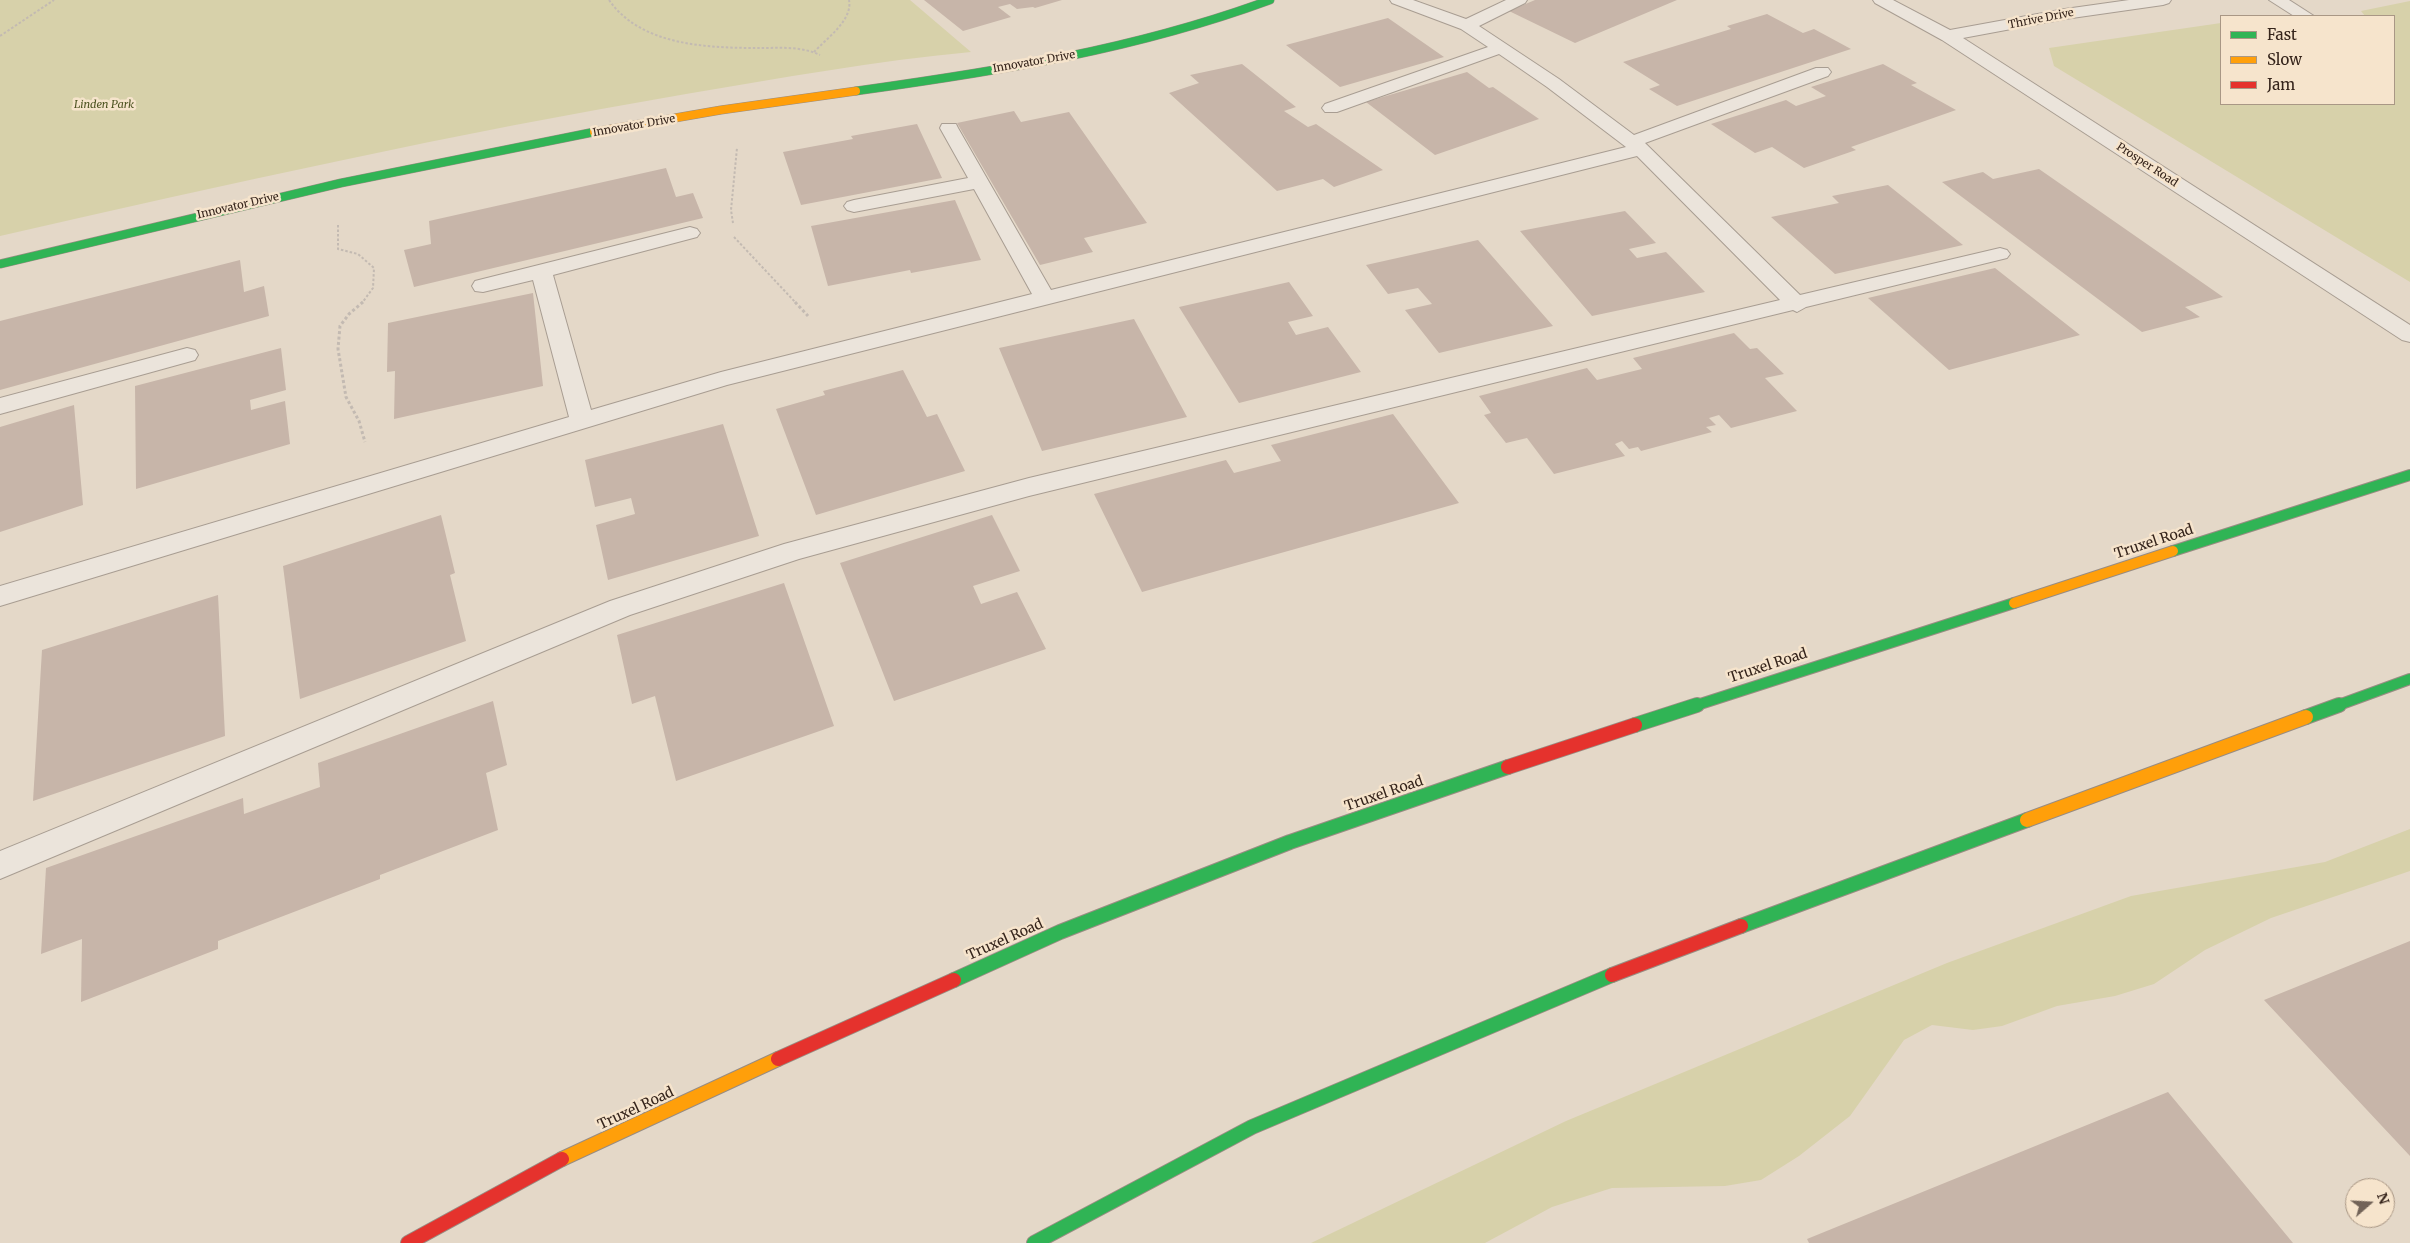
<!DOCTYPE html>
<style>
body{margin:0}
#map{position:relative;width:2410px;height:1243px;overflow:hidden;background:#e4d8c8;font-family:Merriweather,serif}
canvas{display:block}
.legend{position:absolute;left:2220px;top:15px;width:175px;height:90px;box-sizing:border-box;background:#f6e4cc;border:1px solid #a99785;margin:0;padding:6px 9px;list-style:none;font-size:15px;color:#35241b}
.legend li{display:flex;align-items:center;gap:10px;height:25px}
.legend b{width:25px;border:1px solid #a99785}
.north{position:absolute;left:2345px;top:1178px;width:50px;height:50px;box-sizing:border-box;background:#f6e4cc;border:1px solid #a99785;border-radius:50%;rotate:71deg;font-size:14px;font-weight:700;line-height:20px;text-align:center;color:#35241b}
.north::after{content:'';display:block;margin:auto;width:18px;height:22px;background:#726358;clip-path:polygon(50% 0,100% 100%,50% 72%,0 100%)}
</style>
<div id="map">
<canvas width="2410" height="1243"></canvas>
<ul class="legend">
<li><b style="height:6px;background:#30b455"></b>Fast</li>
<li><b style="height:6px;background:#ff9f0a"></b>Slow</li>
<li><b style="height:6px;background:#e5322d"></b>Jam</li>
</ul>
<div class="north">N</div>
</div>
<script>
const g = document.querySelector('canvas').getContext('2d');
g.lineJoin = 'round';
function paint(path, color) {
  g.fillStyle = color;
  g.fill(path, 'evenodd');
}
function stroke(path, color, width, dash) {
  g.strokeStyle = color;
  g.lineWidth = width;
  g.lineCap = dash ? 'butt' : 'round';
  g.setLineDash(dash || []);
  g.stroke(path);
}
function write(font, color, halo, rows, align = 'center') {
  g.font = font + ' Merriweather,serif';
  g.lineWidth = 5;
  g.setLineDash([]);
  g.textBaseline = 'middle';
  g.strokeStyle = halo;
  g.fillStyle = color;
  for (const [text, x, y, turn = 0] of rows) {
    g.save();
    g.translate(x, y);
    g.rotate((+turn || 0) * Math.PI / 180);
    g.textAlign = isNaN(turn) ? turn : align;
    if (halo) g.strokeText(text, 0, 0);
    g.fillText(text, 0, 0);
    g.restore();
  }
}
const green = new Path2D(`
 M0 0H910L971 52C875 61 781 78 686 94 456 133 228 184 0 236Z
 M2410 1V282L2054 66 2049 48 2221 23V104H2394V16H2365L2361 11Z
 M2410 829V871L2271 918 2205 950 2154 984 2115 996 2057 1006 2002 1026 1973 1030 1932 1025 1904 1040 1850 1116 1799 1156 1761 1180 1725 1186 1612 1188 1552 1207 1485 1243H1311L1566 1121 1947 963 2131 896 2325 862Z`);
const building = new Path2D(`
 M924 0H1062L1035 8 1033 7 1017 9 1010 4 998 7 1011 17 963 31Z
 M1535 0H1677L1575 43 1509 11Z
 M1767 14 1803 33 1814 29 1851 49 1677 106 1649 89 1660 85 1623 62 1731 29 1727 26Z
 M1388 18 1444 57 1340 87 1286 45Z
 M1242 64 1296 107 1284 111 1308 127 1316 124 1383 170 1334 187 1323 179 1277 191 1169 93 1199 83 1190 75Z
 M1883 64 1917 83 1911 85 1956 110 1851 147 1856 150 1804 168 1772 147 1755 153 1711 124 1786 100 1796 106 1826 96 1811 87Z
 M1467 72 1489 88 1493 87 1539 119 1435 155 1366 102Z
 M1014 111 1021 122 1069 112 1147 223 1084 238 1093 252 1040 265 957 123Z
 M917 124 942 178 801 205 783 152 853 139 851 136Z
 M666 168 676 197 693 193 703 218 414 287 404 250 431 244 429 221Z
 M2039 169 2223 297 2185 307 2200 317 2142 332 1942 182 1983 172 1993 179Z
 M1888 185 1963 245 1835 274 1771 217 1839 203 1832 196Z
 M955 200 981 260 911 273 910 270 828 286 811 226Z
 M1625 211 1656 243 1629 249 1637 258 1666 252 1705 292 1592 316 1520 231Z
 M1478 240 1553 326 1439 353 1405 310 1432 304 1418 288 1388 294 1366 265Z
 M240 260 244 292 264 286 269 316 0 390V321Z
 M1995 268 2080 335 1949 370 1868 298Z
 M1289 282 1313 316 1288 322 1296 335 1328 327 1361 372 1239 403 1179 307Z
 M533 293 543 386 394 419 395 371 387 372 388 323Z
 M1134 319 1187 417 1042 451 999 348Z
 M1734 333 1750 349 1757 348 1784 374 1765 378 1797 411 1731 428 1719 415 1709 418 1716 425 1706 427 1712 432 1641 451 1638 447 1629 449 1622 441 1615 444 1625 456 1554 474 1527 438 1506 443 1484 415 1491 413 1479 396 1587 368 1597 380 1642 369 1633 358Z
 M281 348 286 390 250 400 251 410 285 401 290 444 136 489 135 386Z
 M903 370 927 417 937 414 965 471 816 515 776 409 825 395 823 391Z
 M74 405 83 505 0 532V427Z
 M1393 414 1459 503 1142 592 1094 494 1226 460 1234 473 1281 461 1271 445Z
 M723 424 759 536 608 580 596 525 635 514 631 498 595 507 585 460Z
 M441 515 455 573 450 575 466 641 300 699 283 566Z
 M992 515 1020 571 973 586 981 604 1017 592 1046 649 894 701 840 563Z
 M784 583 834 726 676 781 655 696 632 704 617 635Z
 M218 595 225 736 33 801 42 650Z
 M493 701 507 765 486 773 498 830 380 875V879L218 941V949L81 1002 82 939 41 954 46 868 243 798 244 814 320 787 318 763Z
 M2410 941V1156L2264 1000Z
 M2168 1092 2293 1243H1809L1807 1239Z`);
const pathFar1 = new Path2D(`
 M609 0C641 46 708 48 760 48 780 48 801 46 820 55
 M0 36 54 0
 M814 52C827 38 853 20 849 0
 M733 223 731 210 737 148
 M338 225V249L358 254 374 268 373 288 362 303
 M734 237 796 303`);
const path = new Path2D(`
 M363 302 349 314 340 326 338 349 346 397 359 421 365 442
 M795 302 808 316`);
const lane = new Path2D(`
 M1390 0H1413L1466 19 1506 0H1527L1525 3 1479 26 1559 79 1634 135 1816 68H1828L1831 72 1828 76 1645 143 1800 295 2000 248 2007 250 2010 254 2007 258 1806 307 1797 312 1793 310 1029 496 799 559 630 615 0 879V851L610 601 784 544 1029 478 1780 300 1637 156 727 385 0 606V586L569 417 533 280 483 292 475 291 472 286 475 281 690 227 697 229 700 233 697 237 553 275 591 410 721 372 1032 294 974 189 854 212 847 210 844 206 847 202 854 200 968 178 940 128 942 124H956L958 128 1051 290 1626 147 1547 87 1499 54 1337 112H1325L1322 108 1325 104 1488 47 1461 29 1392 3Z
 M2269 0H2289L2314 16H2294Z
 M187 348 195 350 198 355 195 360 0 414V398Z`);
const street = new Path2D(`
 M1873 0H1893L1950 30 2065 9 2129 0H2171L2169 3 2163 5 2065 19 1963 38 2410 325V342L2402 340 1942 40 1875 3Z`);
const fastFar2 = new Path2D(`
 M856 91C999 71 1134 50 1270 0
 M0 264 341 183 594 132`);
const fastFar1 = new Path2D(`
 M2173 551 2410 475
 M1694 706 2014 603
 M2336 706 2410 679`);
const fast = new Path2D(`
 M2306 717 2339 705
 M1635 725 1697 705
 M1741 926 2027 820
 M954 980 1060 932 1290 842 1508 767
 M1034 1243 1252 1127 1612 975`);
const slowFar2 = new Path2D(`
 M594 132 721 110 856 91`);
const slowFar1 = new Path2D(`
 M2014 603 2173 551`);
const slow = new Path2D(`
 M2027 820 2306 717
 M562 1159 778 1059`);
const jam = new Path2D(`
 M1508 767 1635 725
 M1612 975 1741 926
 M778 1059 954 980
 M408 1243 562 1159`);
const farStreetnames = [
 ["Thrive Drive",2041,19,-11],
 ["Innovator Drive",1034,62,-10],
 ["Innovator Drive",634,126,-10],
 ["Prosper Road",2147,165,33],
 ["Innovator Drive",238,206,-13]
];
const farParknames = [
 ["Linden Park",104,105]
];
const streetNames = [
 ["Truxel Road",2154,542,-18],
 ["Truxel Road",1768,666,-18],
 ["Truxel Road",1384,794,-19],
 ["Truxel Road",1005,940,-24],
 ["Truxel Road",636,1109,-25]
];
paint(green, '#d7d1aa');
paint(building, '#c7b5a9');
stroke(lane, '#a89d92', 2);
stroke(street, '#a89d92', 2);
stroke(fastFar2, '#988c82', 9);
stroke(fastFar1, '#988c82', 12);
stroke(fast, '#988c82', 16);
stroke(slowFar2, '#988c82', 9);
stroke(slowFar1, '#988c82', 12);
stroke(slow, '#988c82', 16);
stroke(jam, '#988c82', 16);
stroke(pathFar1, '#c3bab2', 2, [2.5, 2]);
stroke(path, '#c3bab2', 3, [3, 2.5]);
paint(lane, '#ebe4db');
paint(street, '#ebe4db');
stroke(fastFar2, '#30b455', 8);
stroke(fastFar1, '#30b455', 10);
stroke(fast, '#30b455', 14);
stroke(slowFar2, '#ff9f0a', 8);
stroke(slowFar1, '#ff9f0a', 10);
stroke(slow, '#ff9f0a', 14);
stroke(jam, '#e5322d', 14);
write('11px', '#35241b', '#f6e4cc', farStreetnames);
write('italic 11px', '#4d5321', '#f6e4cc', farParknames);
write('14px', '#35241b', '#f6e4cc', streetNames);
</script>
